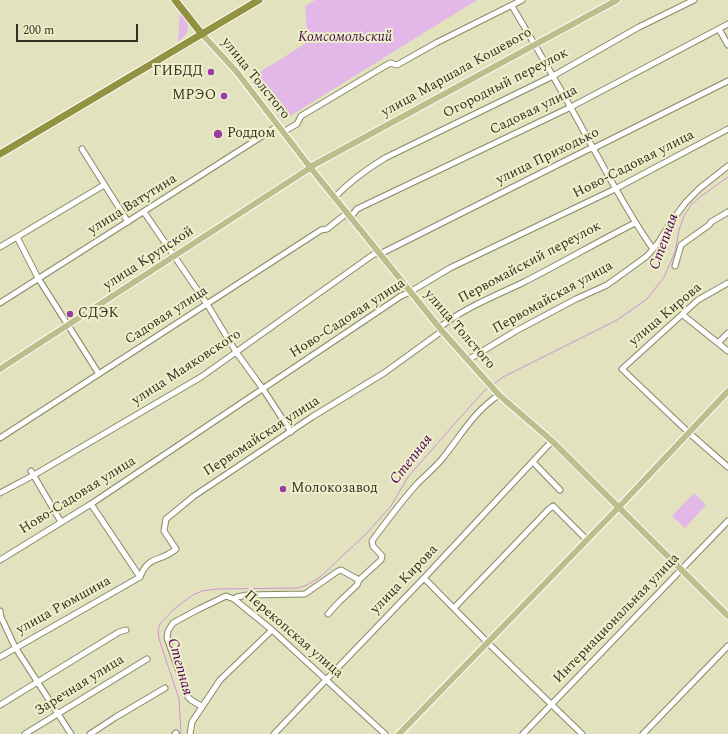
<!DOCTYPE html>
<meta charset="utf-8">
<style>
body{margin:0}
#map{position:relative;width:728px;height:734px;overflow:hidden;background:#e2e3be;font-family:Spectral,serif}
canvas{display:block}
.scale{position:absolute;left:16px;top:24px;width:122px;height:18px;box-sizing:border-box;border:2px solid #333325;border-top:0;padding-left:5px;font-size:12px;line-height:14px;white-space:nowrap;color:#333325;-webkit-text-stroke:3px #eff0cb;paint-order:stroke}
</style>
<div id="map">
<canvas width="728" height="734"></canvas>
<div class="scale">200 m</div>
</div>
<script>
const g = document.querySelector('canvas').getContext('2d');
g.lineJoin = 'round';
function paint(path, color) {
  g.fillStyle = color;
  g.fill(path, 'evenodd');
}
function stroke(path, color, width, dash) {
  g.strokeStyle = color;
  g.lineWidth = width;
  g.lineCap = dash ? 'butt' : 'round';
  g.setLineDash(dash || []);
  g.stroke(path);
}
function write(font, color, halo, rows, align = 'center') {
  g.font = font + ' Spectral,serif';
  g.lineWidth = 4;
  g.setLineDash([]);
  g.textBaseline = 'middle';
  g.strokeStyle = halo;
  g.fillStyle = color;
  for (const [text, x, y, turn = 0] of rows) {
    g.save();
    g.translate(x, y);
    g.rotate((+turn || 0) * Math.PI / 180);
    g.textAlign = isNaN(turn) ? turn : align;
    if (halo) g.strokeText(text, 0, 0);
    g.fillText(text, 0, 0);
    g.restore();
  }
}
const green = new Path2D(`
 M315 0H477L282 121 252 77 308 42 305 6Z
 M180 9C189 23 193 30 178 42Z
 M694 493 706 505 685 528 672 516Z`);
const stream = new Path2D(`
 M494 384 503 377 617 320 647 299 664 277 675 252 679 230 684 216 691 205 700 197 728 177
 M181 734 179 699 159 639 158 631 160 624 174 609 193 595 202 591 216 589 298 588 307 585 320 577 366 534 391 506 408 477 457 421 485 390 489 387`);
const minor = new Path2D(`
 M512 6C538 50 564 94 588 139 609 176 628 214 653 249
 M719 29 728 45
 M283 132 297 124 301 116 390 63 397 65 436 43 522 0
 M82 149 128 222
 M334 198C349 182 367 169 385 158L553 76 639 27 694 0
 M144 212 207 304 236 352 263 389 291 432
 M350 218 357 209 571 107 728 24
 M17 237 38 278 99 374
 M0 247 104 185
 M675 266 681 245 709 225 711 222 728 212
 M728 283 698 300 622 369 688 432 728 467
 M0 303 278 126
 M683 315 728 351
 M439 328C464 308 493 297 522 283 560 264 597 242 635 223
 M718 343 728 333
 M468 360 514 332 576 299 607 285 647 256 658 243 671 222 686 202 700 188 728 166
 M0 438 321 230 327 229 347 213
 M533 462 560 490
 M31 471 61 522
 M0 493 34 475 201 377 374 254H380L589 149 594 148 728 81
 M91 504 140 577
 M0 560 91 504 401 296 410 292 450 268 615 189 728 129
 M140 577C149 554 160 563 176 549L164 531 166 519 194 496 312 417 384 373 442 331
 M424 578 488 643 582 734
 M234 599 237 597 247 595 305 594 338 571 341 570 359 580 381 560 382 556 373 546 372 541C386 522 400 503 416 485 424 476 434 469 442 459 460 437 474 411 499 395
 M454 608 549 509 553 506 587 540
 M0 611 1 617 15 647 71 734
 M328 614 340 601 357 585 359 580
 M0 657 140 577
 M0 705 119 632 126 630
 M201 706 191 700 188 697 167 638 168 631 173 623 199 609 226 596 234 599 272 630 385 734
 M25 734 147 659
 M90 734 116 717 165 688
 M175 734 176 733
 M190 734 192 722 220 680 272 630
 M274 734 424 578 552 441
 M523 734 728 521
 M643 734 728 646`);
const major = new Path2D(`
 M201 33 236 71 310 167 442 331 499 395 552 441 728 616
 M310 167 617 0
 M0 369 310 168
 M399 734 618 508 728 391`);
const highway = new Path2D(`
 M175 0 201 33
 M0 154 259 0`);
const markers = [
 [211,72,4,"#993ba4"],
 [224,96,4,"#993ba4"],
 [218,134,5,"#993ba4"],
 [70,314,4,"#993ba4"],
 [283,489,4,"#993ba4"]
];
const parkNames = [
 ["Комсомольский",345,38]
];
const poiNames = [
 ["ГИБДД",203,72,"right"],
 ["МРЭО",216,96,"right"],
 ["Роддом",227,134],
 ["СДЭК",78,314],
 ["Молокозавод",291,489]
];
const streetNames = [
 ["улица Маршала Кошевого",457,73,-29],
 ["улица Толстого",255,79,51],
 ["Огородный переулок",506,84,-27],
 ["Садовая улица",534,111,-26],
 ["улица Приходько",548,157,-26],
 ["Ново-Садовая улица",634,165,-27],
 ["улица Ватутина",133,205,-32],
 ["улица Крупской",149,259,-33],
 ["Первомайский переулок",530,263,-28],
 ["Первомайская улица",553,298,-29],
 ["улица Кирова",666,315,-40],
 ["Садовая улица",167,316,-33],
 ["Ново-Садовая улица",348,319,-33],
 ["улица Толстого",459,330,49],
 ["улица Маяковского",187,368,-33],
 ["Первомайская улица",262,437,-33],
 ["Ново-Садовая улица",78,496,-32],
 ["улица Кирова",405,580,-46],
 ["улица Рюмшина",64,606,-29],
 ["Интернациональная улица",617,619,-46],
 ["Перекопская улица",293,635,41],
 ["Заречная улица",80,686,-32]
];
const waterNames = [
 ["Степная",665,242,-70],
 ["Степная",412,460,-52],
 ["Степная",179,667,74]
];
paint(green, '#e3b7e8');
stroke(stream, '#d190d7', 1);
stroke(minor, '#878866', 7);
stroke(major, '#fff', 8);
stroke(highway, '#fff', 9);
stroke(minor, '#fff', 5);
stroke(major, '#bebe8c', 6);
stroke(highway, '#939240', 7);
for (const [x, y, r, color] of markers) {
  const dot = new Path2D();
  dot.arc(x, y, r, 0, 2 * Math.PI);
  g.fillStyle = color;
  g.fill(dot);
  stroke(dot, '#eff0cb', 1.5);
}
write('italic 14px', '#470c4e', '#eff0cb', parkNames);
write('14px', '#333325', '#eff0cb', poiNames, 'left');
write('14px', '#333325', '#eff0cb', streetNames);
write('italic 15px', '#52005b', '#eff0cb', waterNames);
</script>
